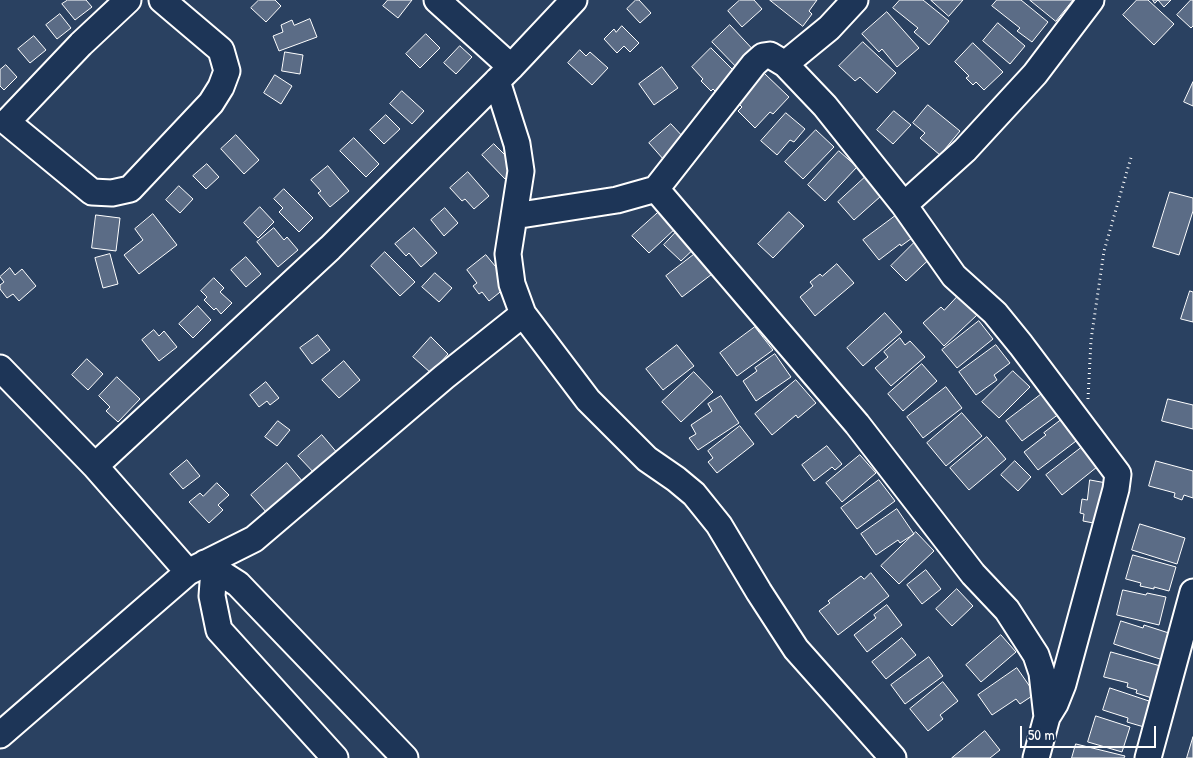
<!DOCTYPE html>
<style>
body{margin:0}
#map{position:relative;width:1193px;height:758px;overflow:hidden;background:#2a4161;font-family:"Patrick Hand",sans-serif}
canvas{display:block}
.scale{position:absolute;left:1020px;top:726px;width:136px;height:22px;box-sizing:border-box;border:2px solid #fff;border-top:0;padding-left:6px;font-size:15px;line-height:18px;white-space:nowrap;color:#fff;-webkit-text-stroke:4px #1d3557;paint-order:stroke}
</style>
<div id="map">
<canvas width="1193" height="758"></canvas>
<div class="scale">50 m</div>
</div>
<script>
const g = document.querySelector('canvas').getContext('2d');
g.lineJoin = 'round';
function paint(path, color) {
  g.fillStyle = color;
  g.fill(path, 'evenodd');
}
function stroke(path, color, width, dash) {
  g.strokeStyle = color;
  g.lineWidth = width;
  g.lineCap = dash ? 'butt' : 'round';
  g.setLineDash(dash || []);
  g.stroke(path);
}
const building = new Path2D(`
 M68 0H86L92 7 75 20 62 4Z
 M259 0H275L281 6 266 22 251 8Z
 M388 0H412L398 18 383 6Z
 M636 0H639L651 13 640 23 627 9Z
 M740 0H754L762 9 742 27 728 11Z
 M770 0H817L809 11 812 14 803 26Z
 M900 0H923L949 21 929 45 914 32 918 28 893 8Z
 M931 0H963L949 16Z
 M997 0H1021L1048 22 1032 42 1017 31 1020 28 992 6Z
 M1030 0H1073L1056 21Z
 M1137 0H1148L1174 24 1154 45 1123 15Z
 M1153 0H1171L1164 7 1158 0 1155 3Z
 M1191 0H1193V26L1191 28 1177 15Z
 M887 12 919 48 897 67 882 49 879 52 862 34Z
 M60 14 71 28 57 39 46 25Z
 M310 19 317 37 279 51 273 36 283 32 281 25 292 20 294 25Z
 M998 23 1025 46 1010 64 983 41Z
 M730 25 759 56 742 73 712 42Z
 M622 26 639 43 630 52 624 46 617 53 604 39 614 29 616 32Z
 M426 34 440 48 420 68 406 54Z
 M34 36 46 50 30 63 18 49Z
 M863 42 896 73 877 93 860 77 855 81 839 66Z
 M973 43 1003 72 984 90 976 82 973 85 966 78 969 76 955 62Z
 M460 46 472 57 456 74 444 63Z
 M711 48 741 78 721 97 713 89 711 91 701 81 703 79 692 67Z
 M580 50 586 56 590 52 608 68 592 85 568 63Z
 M285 52 303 55 300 74 282 71Z
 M6 65 17 77 4 90 0 86V70Z
 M662 67 678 88 654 105 639 84Z
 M764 73 789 97 773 114 770 112 755 128 738 111 742 107 737 102Z
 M275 75 292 86 281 104 264 93Z
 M1193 82V106L1184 102Z
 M402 91 424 111 412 124 390 104Z
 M928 105 960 131 940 155 920 138 925 133 913 123Z
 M894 111 911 125 893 144 877 130Z
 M786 113 805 129 794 142 790 140 777 155 761 141Z
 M386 115 400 129 384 144 370 130Z
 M671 124 686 140 664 160 649 143Z
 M816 130 834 147 803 179 785 162Z
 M236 135 259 160 244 174 221 149Z
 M354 138 379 164 366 177 340 151Z
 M494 144 517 167 505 179 482 155Z
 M839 151 857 167 825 201 808 185Z
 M207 164 219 177 206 189 193 176Z
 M328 166 349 191 330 207 318 193 321 191 311 180Z
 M873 170 890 188 854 220 838 202Z
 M468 172 489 196 474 209 465 199 462 201 450 188Z
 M179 186 193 199 180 213 166 200Z
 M284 189 313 218 299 232 279 212 283 208 274 199Z
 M1170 192 1193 198V211L1179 255 1153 247Z
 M260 207 274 222 258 238 244 223Z
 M445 208 458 223 444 236 431 220Z
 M661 210 677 227 649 253 632 236Z
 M902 211 919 233 901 246 900 244 879 260 863 240Z
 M789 212 804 226 773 258 758 244Z
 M153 214 177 245 139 274 124 255 143 240 135 229Z
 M96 215 120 218 116 251 92 248Z
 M274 228 284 240 287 237 298 250 278 267 257 242Z
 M414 228 437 253 421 267 409 253 406 256 395 244Z
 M677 231 699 244 681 261 664 245Z
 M921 236 937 252 906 281 891 266Z
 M700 250 716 271 682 297 666 276Z
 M385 252 415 282 400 296 371 266Z
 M110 254 118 284 103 288 95 258Z
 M486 255 510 284 489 301 482 292 479 294 473 286 477 283 467 270Z
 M246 257 261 274 246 287 231 270Z
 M837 264 854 283 815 316 800 297 813 286 810 282 820 274 822 276Z
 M10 268 15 275 22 269 36 286 19 301 13 294 7 298 0 289V285L4 282 0 277Z
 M435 273 452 288 439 302 422 287Z
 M214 278 224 288 220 292 232 303 221 314 216 308 214 310 204 300 207 297 201 291Z
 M1190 291 1193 292V322L1181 319Z
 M959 295 977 315 944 346 923 323 941 307 944 310Z
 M198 306 211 320 193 338 179 324Z
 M885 313 902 332 863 366 847 348Z
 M979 321 993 339 957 368 942 350Z
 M755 327 773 350 737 376 720 353Z
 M154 330 159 336 164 331 177 347 159 361 142 340Z
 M318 335 330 350 312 364 300 348Z
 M431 337 448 354 431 373 413 357Z
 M900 338 905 345 910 341 925 357 891 386 875 368 888 357 884 352Z
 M677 345 694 366 663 390 646 369Z
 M996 345 1010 363 994 375 997 380 976 395 959 372Z
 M775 354 791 377 756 401 743 381 757 371 755 368Z
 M87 359 103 374 88 390 72 375Z
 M344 361 360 380 339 398 322 380Z
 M922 364 937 381 903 411 888 394Z
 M1013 371 1030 387 999 418 982 402Z
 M694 372 713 392 681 422 662 402Z
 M117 377 140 399 118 422 106 411 110 407 99 396Z
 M796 380 816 403 798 418 796 415 772 435 755 414Z
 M266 382 279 398 270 405 267 401 259 407 250 395Z
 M946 387 962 408 923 438 907 417Z
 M1047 390 1063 411 1022 441 1006 421Z
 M721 396 739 423 698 450 689 438 696 434 691 425 712 411 708 404Z
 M1168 399 1193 405V429L1162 421Z
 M962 413 982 436 946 466 927 443Z
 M1065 417 1080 438 1038 470 1024 452 1046 435 1044 433Z
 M278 421 290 430 277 446 265 437Z
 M740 426 754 444 717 473 708 462 713 458 708 451Z
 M322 435 339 455 316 475 298 456Z
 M987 437 1006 459 969 490 950 468Z
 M827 446 842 464 835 470 832 467 814 481 802 465Z
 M1081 448 1097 467 1062 495 1046 475Z
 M860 455 876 473 842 502 826 483Z
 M187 460 200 476 183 489 170 474Z
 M1015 461 1031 477 1018 491 1001 475Z
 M1156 461 1193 471V498L1184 495 1182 500 1174 497 1175 493 1149 486Z
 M287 463 303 482 267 513 251 495Z
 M879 480 895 501 857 529 841 508Z
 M1090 480 1112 484 1104 525 1083 521 1084 514 1080 513 1082 499 1087 500Z
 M217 483 229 495 218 505 223 510 209 523 189 502 200 493 203 496Z
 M897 509 914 534 900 543 898 540 876 555 861 534Z
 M1140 524 1185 538 1177 564 1132 550Z
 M916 532 934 551 899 584 881 566Z
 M1133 555 1176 567 1169 591 1154 587V589L1140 586 1141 583 1126 579Z
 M926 570 941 589 922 604 907 585Z
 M871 573 889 596 838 635 819 611 830 603 828 601 861 576 864 579Z
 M957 589 973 606 952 626 936 609Z
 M1123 590 1146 595 1147 593 1166 597 1159 625 1117 615Z
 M887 605 902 625 867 652 854 635 876 618 874 615Z
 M1121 621 1143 628 1144 625 1175 635 1166 661 1114 644Z
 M1001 635 1016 652 981 682 966 665Z
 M902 638 916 655 886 679 872 662Z
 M1111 652 1164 667 1155 699 1136 693 1137 690 1127 687 1128 683 1104 677Z
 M929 657 943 676 905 704 891 685Z
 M1017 668 1035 694 1020 704 1016 699 992 715 978 695Z
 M943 682 958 701 940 715 943 719 928 731 910 709Z
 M1110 688 1152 702 1144 727 1127 722 1128 718 1103 710Z
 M1096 716 1130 727 1122 752 1088 742Z
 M985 731 1000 750 990 758H952Z
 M1193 737V758H1187Z
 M1076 744 1125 756 1124 758H1072Z`);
const path = new Path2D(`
 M1088 399 1091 340 1104 251 1132 154`);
const minor = new Path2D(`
 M128 0 81 44 7 122 92 192 112 193 130 189 211 103 221 87 227 71 221 50 162 0
 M437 0 511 67
 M785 64 829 28 855 0
 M497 81 517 144 521 171 508 254 512 284 523 314 588 400 647 459 676 479 694 494 719 525 759 592 796 649 893 758
 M656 189 857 424 973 574 1007 610 1036 655 1042 673 1047 717
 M514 216 617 200 656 189 754 64 763 56 770 55 785 64 825 106 904 205
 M0 368 95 466 330 248 511 67 574 0
 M205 563 238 584 405 758
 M214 569 212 596 219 630 335 758
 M188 572 254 539 444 377 523 314
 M0 735 188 572 95 466
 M1036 758 1047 717 1055 704 1063 684 1116 489 1118 474 1021 345 995 313 954 276 904 205 965 150 1035 74 1091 0
 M1148 758 1193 592`);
paint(building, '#5b6c86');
stroke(building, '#fff', 1);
stroke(minor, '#fff', 29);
stroke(path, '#fff', 3, [1, 4]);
stroke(minor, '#1d3557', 25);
</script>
